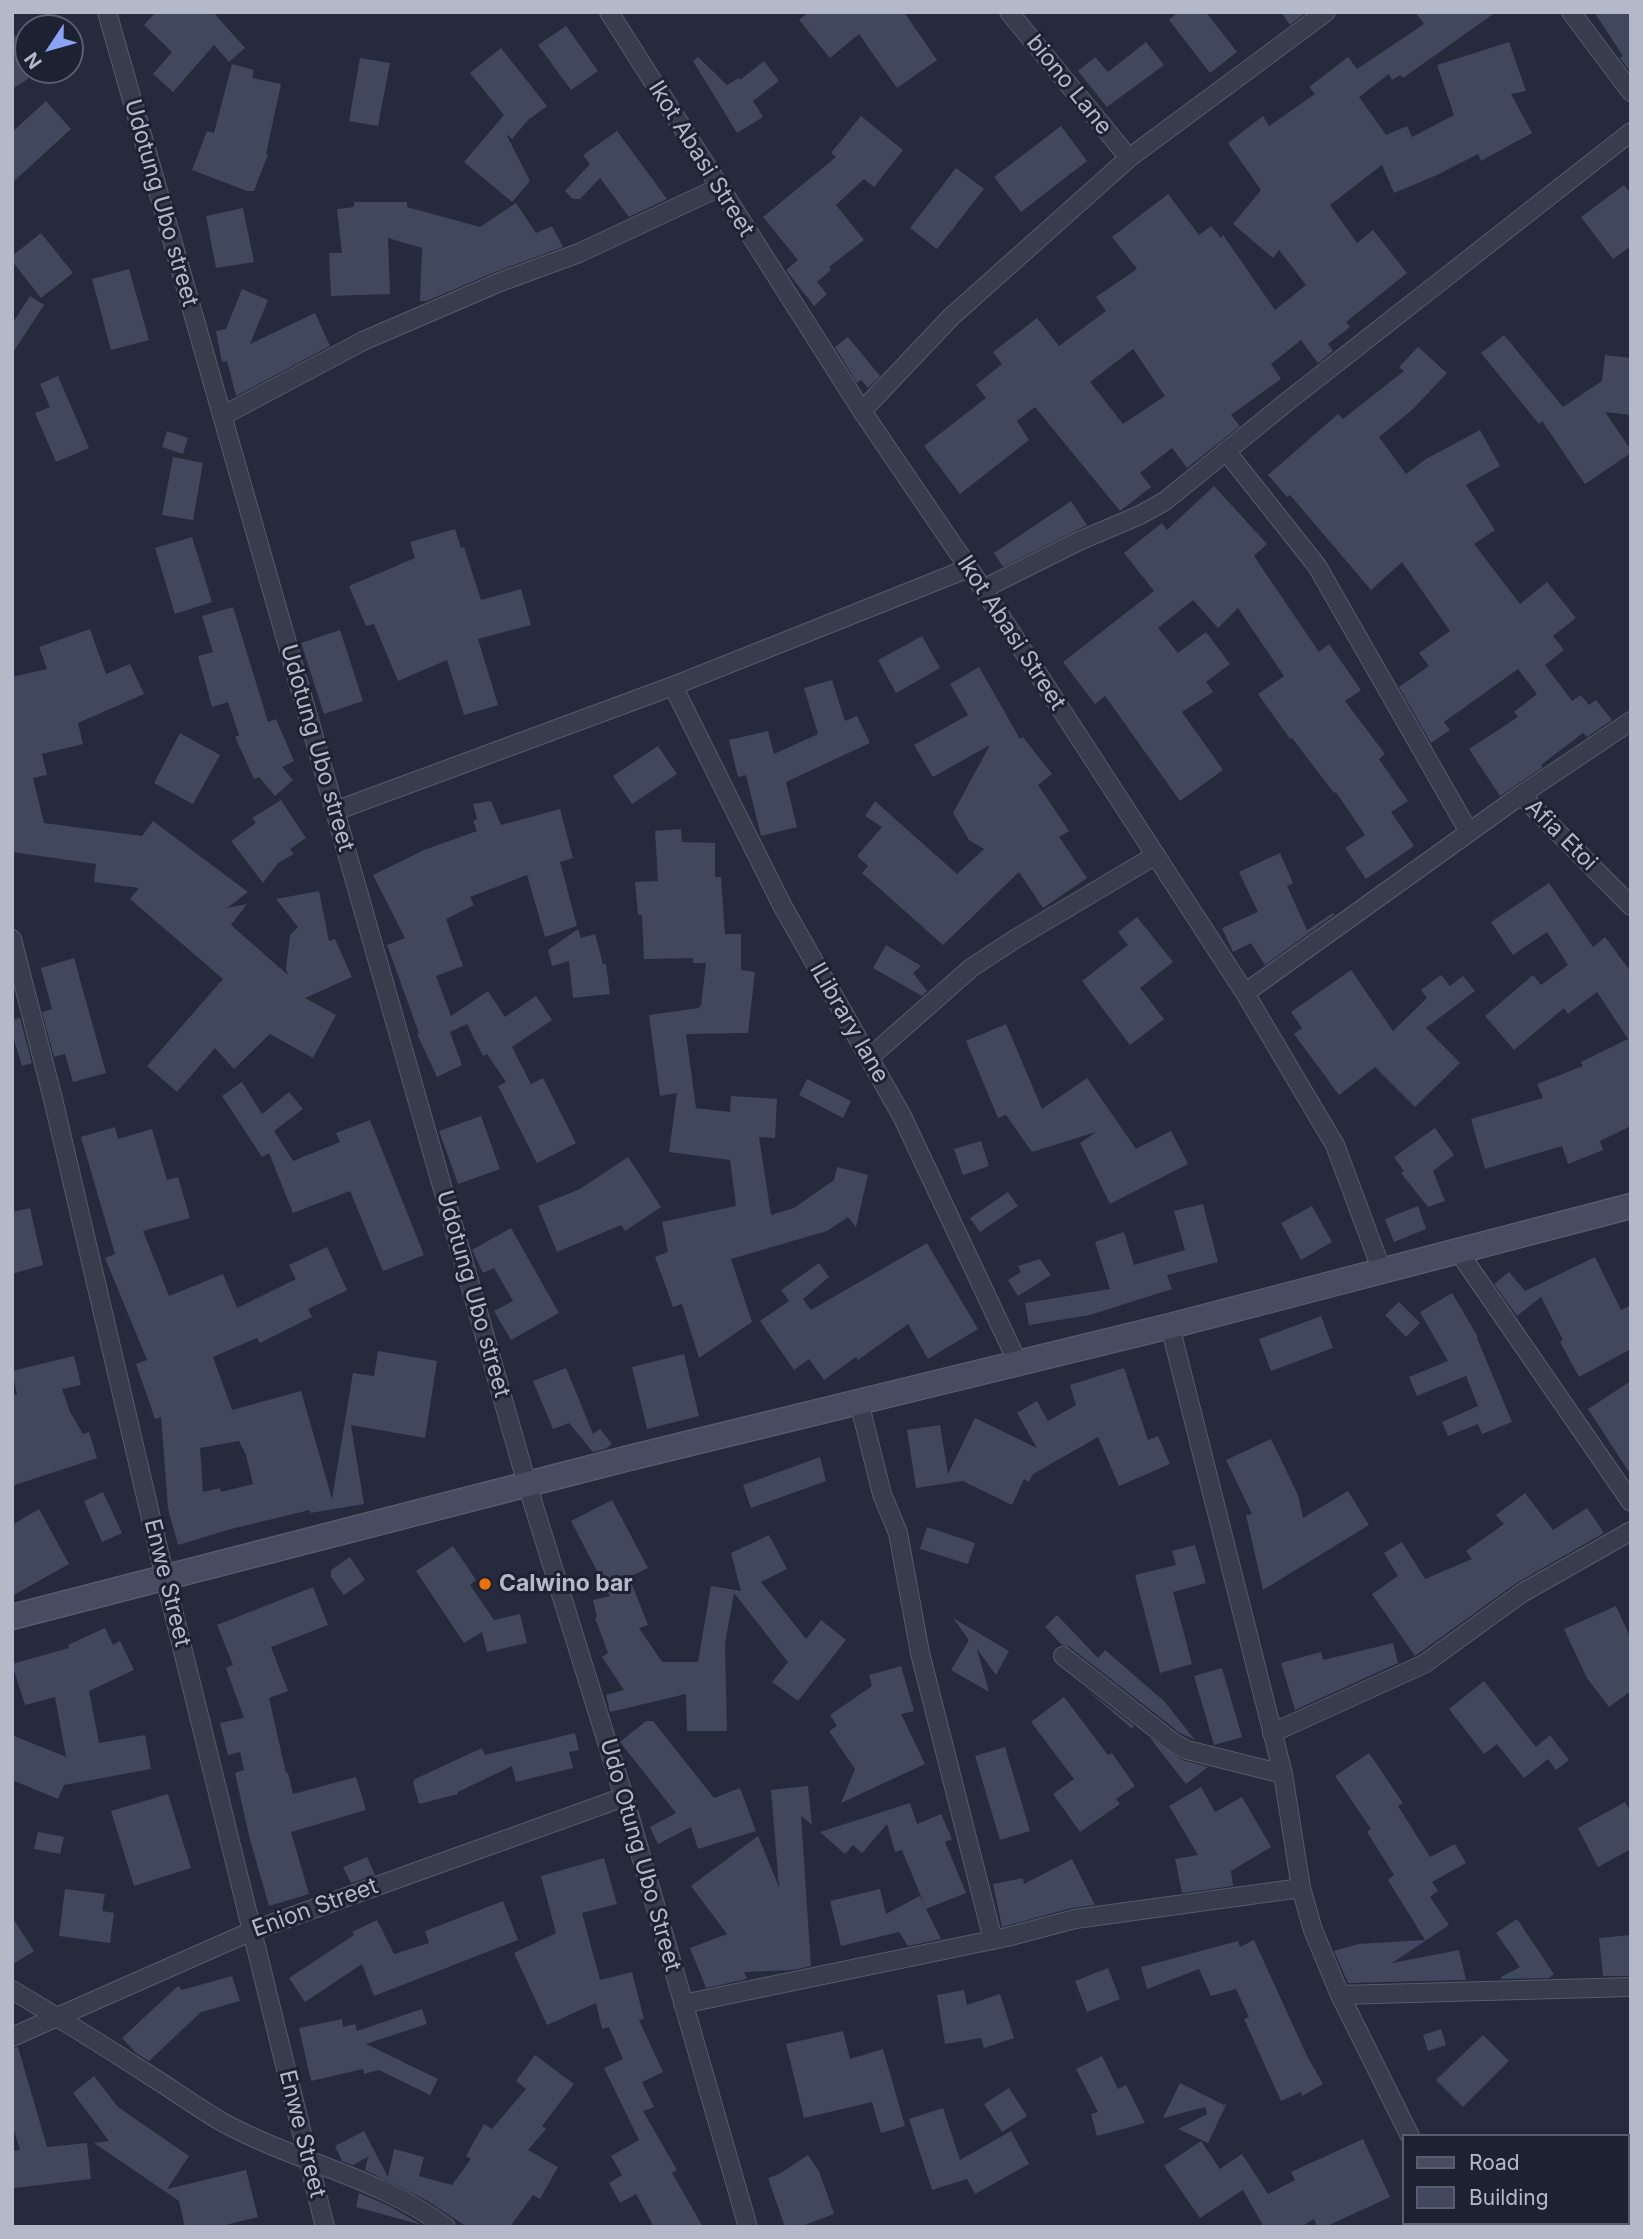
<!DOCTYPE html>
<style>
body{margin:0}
#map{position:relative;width:1643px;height:2239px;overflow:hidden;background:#252b3d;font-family:Inter,sans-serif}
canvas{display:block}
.frame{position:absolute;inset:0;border:14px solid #b4b8c9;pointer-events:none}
.legend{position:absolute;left:1402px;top:2134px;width:228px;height:91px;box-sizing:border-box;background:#1d2232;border:2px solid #595e6e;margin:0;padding:9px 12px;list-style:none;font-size:21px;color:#b4b8c9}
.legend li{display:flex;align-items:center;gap:14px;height:35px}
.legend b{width:35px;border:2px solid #595e6e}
.north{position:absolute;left:14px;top:14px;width:70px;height:70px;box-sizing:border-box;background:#1d2232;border:2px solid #595e6e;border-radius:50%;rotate:234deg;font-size:19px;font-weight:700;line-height:28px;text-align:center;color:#b4b8c9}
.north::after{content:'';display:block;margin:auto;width:24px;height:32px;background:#8ca2f6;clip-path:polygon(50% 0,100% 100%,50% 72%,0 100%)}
</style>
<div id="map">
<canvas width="1643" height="2239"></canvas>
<div class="frame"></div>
<ul class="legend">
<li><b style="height:9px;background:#474c60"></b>Road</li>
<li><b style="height:19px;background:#41475d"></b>Building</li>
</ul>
<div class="north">N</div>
</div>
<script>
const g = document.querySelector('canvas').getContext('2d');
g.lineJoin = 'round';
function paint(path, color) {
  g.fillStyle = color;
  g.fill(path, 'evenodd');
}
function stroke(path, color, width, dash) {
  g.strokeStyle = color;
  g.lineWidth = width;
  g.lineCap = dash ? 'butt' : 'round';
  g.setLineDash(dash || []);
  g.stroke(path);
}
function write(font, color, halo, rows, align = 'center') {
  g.font = font + ' Inter,sans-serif';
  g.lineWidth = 6;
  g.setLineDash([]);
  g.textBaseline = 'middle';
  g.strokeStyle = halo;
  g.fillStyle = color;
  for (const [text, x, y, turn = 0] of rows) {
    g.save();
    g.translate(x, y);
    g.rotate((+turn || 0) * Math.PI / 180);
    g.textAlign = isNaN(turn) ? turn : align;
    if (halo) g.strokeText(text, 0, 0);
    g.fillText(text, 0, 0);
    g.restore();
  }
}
const building = new Path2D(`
 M156 12H213L245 48 229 62 214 45 173 92 153 74 172 52 144 25Z
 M809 12H904L937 60 897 88 859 34 830 58 799 20Z
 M1178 12H1206L1237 52 1210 73 1169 20Z
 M1281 12H1307L1290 25Z
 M1415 12H1496L1403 78 1400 75 1392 80 1389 74 1359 97 1386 135 1407 126 1412 137 1454 115 1437 65 1509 42 1526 91 1511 94 1532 133 1481 161 1478 154 1437 175 1394 193 1382 165 1330 205 1357 243 1373 230 1407 273 1346 322 1350 327 1328 344 1333 351 1318 363 1301 340 1271 364 1281 379 1231 415 1240 426 1187 468 1172 448 1140 473 1151 487 1120 511 1035 407 1017 421 1029 440 960 494 924 446 986 398 976 385 1002 364 993 352 1037 318 1059 346 1106 311 1096 297 1137 269 1112 237 1168 194 1199 235 1211 226 1221 238 1223 235 1275 310 1306 285 1279 250 1273 258 1233 224 1261 190 1228 143 1263 116 1269 126 1315 94 1309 87 1348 57 1357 69 1424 24ZM1133 349 1165 396 1123 424 1090 382Z
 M1594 12H1631V73L1620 58 1623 56Z
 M566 26 598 71 571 90 538 45Z
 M12 31 28 54V79L12 89Z
 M1146 42 1164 65 1107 107 1078 71 1095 57 1108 72Z
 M501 48 547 106 528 120 512 139 506 134 530 181 512 202 464 162 504 115 470 73Z
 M698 57 727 85 739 78 740 80 764 61 779 81 753 101 763 117 737 133 693 61Z
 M360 58 390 63 378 126 349 121Z
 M232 64 254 70 252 78 281 84 266 154H268L254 191H247L192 170 207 131 214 133Z
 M46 101 71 129 12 183V132Z
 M861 116 903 150 874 187 864 179 836 205 864 240 829 267 831 270 817 282 827 294 814 306 786 270 798 260 763 217 836 157 831 153Z
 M1061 126 1087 161 1021 212 994 177Z
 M617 131 667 199 629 217 600 178 580 199H573L565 191 590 164 583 155Z
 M956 168 984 189 937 249 910 228Z
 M1624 185 1631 194V246L1613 259 1581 217Z
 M354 202H407V207L480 227 516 203 536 233 552 226 563 247 495 272 427 301H420L422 248 388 238 390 294 331 296 329 253H342L337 209 354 207Z
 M243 208 254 262 216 268 206 216Z
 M41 233 73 273 41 298 12 261V256Z
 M129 269 149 340 111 350 92 279Z
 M242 289 268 300 250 344 315 313 330 346 236 396 227 361 222 362 216 331 226 329Z
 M30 296 44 305 12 354V324Z
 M1504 335 1563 407 1602 381 1605 355 1631 358V415L1605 412 1631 450V453L1585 484 1542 421 1539 424 1481 353Z
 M848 337 880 376 868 388 861 380 857 383 835 347Z
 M1418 347 1447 373 1412 410 1379 437 1406 474 1426 459 1480 430 1500 466 1466 485 1495 530 1474 544 1520 604 1547 582 1576 618 1553 636 1564 650 1545 665 1572 701 1581 695 1589 705 1596 700 1612 720 1587 737 1583 733 1541 765 1543 767 1500 796 1469 749 1518 717 1514 712 1537 694 1518 669 1444 722 1450 730 1431 743 1399 687 1429 666 1419 653 1450 631 1402 562 1371 590 1290 495 1287 497 1268 475 1338 414 1343 419 1404 371 1399 367Z
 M58 376 89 448 56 462 35 413 50 407 40 384Z
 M167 431 188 438 183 454 162 447Z
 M173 457 203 463 193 520 162 515Z
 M1214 486 1267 544 1254 556 1319 652 1329 644 1361 690 1345 701 1385 754 1379 759 1408 801 1391 812 1414 846 1366 879 1345 848 1365 835 1336 792 1334 793 1292 738 1290 739 1258 694 1284 676 1238 608 1218 628 1193 600 1158 628 1178 653 1206 632 1230 664 1206 682 1213 692 1182 712 1223 770 1180 801 1105 696 1095 704 1063 662 1154 591 1124 553 1162 523 1167 530Z
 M1071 501 1087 525 1003 567 994 553Z
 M455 529 461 548 464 547 481 600 521 589 531 625 478 639 498 705 464 715 447 660 398 681 374 624 366 626 349 586 415 558 410 542Z
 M192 537 212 602 175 614 155 548Z
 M233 607 268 722 276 719 294 761 282 767 293 780 275 796 259 777 254 779 235 737 239 735 228 702 212 707 198 656 213 652 202 616Z
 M90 629 106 674 130 664 144 694 78 723 83 744 42 754 47 775 33 778 44 823 142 836 153 821 248 892 227 908 247 904 231 925 288 975 286 969 290 935 298 927 276 899 319 891 329 941 335 939 352 977 305 998 336 1015 313 1058 270 1034 234 1069 215 1048 177 1092 147 1066 223 979 130 899 139 888 94 882 96 864 12 852V677L47 669 39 647Z
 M340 630 363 701 324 714 301 643Z
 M922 636 940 668 896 693 878 660Z
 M979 667 1020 739 1023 737 1052 774 1038 785 1069 831 1059 837 1087 878 1043 908 1019 872 943 945 862 873 868 866 857 856 882 827 865 816 875 801 957 874 984 849 969 840 953 813 990 745 933 777 914 745 968 715 950 684Z
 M832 680 845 721 857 716 870 743 786 782 797 827 761 836 746 775 738 777 729 740 768 731 774 754 818 734 804 688Z
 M180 733 220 755 193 804 154 783Z
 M658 746 677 774 632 804 613 776Z
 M281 800 306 838 290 849 294 854 278 863 263 883 231 841 256 823 252 818Z
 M491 801 501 825 560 809 573 858 560 862 577 926 545 937 527 875 470 897 474 905 446 919 463 966 436 976 451 1016 488 991 505 1017 536 996 552 1020 512 1047 531 1084 543 1078 576 1143 537 1163 498 1086 506 1082 487 1054 483 1056 467 1024 450 1032 462 1065 437 1077 417 1034 419 1033 387 945 405 938 373 875 424 850 477 831 473 821 477 819 473 804Z
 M681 829 682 842 715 843V877H721L725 934H741V970L755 972 748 1033 686 1034 696 1108 730 1112 731 1096 777 1099 775 1138 759 1137 771 1215 794 1208 834 1180 837 1167 868 1175 856 1227 848 1217 827 1231 731 1259 752 1322 699 1358 682 1304 673 1307 655 1257 668 1252 662 1222 736 1206 730 1160 669 1152 677 1093 660 1096 649 1015 699 1008V1006H701L706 963H693V958L644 959 642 915H638L635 882 658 881 655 831Z
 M1280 853 1293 883 1287 886 1307 930 1333 913 1334 915 1265 965 1251 943 1233 952 1222 928 1258 912 1239 872Z
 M1549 883 1593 947 1605 937 1631 972V1126L1600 1141 1603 1150 1568 1164 1562 1146 1485 1169 1471 1119 1543 1098 1537 1084 1583 1066 1581 1062 1628 1039 1597 992 1568 1014 1564 1008 1514 1050 1485 1016 1533 975 1541 985 1568 965 1547 932 1513 955 1491 922Z
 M1137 917 1173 962 1140 988 1164 1019 1130 1045 1082 981 1128 945 1118 932Z
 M578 929 581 938 595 934 603 964H606L610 994 573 998 569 961 552 966 548 950Z
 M886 945 921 966 913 973 927 991 922 996 873 968Z
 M74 958 106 1073 73 1082 65 1054 54 1057 42 1012 52 1009 41 968Z
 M1351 970 1393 1031 1427 998 1421 990 1441 975 1450 986 1463 976 1475 991 1426 1028 1460 1063 1415 1107 1375 1067 1339 1095 1294 1034 1302 1028 1291 1012Z
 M20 1018 32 1063 22 1066 12 1033V1020Z
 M1006 1024 1042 1109 1087 1078 1136 1149 1171 1131 1188 1164 1110 1204 1080 1143 1096 1132 1032 1152 1006 1115 998 1118 966 1041Z
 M807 1079 851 1101 843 1118 799 1095Z
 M242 1082 262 1114 289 1092 303 1109 274 1131 293 1161 340 1142 336 1133 370 1120 424 1255 383 1271 350 1191 293 1213 269 1153 262 1157 222 1096Z
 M481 1116 500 1169 458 1184 439 1131Z
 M115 1127 118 1139 152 1129 167 1180 178 1177 190 1218 143 1231 169 1296 223 1274 237 1308 296 1279 289 1265 327 1247 347 1290 308 1309 312 1317 260 1343 257 1338 213 1357 232 1410 301 1391 332 1499 353 1373 374 1376 378 1351 437 1361 425 1438 351 1425 364 1504 310 1513V1510L231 1529 178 1545 168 1508 161 1417 155 1419 136 1364 147 1360 105 1258 115 1254 81 1137ZM239 1441 246 1455 253 1484 221 1492 220 1488 203 1492 200 1448Z
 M1435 1128 1454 1155 1433 1171 1445 1201 1428 1207 1401 1173 1404 1171 1394 1157Z
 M981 1141 989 1166 963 1175 954 1149Z
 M628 1157 661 1207 625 1231 621 1225 557 1252 538 1206 580 1189Z
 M1008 1192 1018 1206 980 1232 970 1218Z
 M1203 1204 1218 1262 1167 1275 1172 1289 1090 1315 1029 1325 1025 1303 1110 1289 1095 1242 1124 1232 1134 1265 1185 1250 1174 1211Z
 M1312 1206 1332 1242 1301 1260 1281 1223Z
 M1418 1206 1426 1229 1394 1242 1385 1219Z
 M30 1208 43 1265 12 1274V1212Z
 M511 1228 559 1313 511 1340 494 1311 513 1301 494 1268 483 1273 472 1250Z
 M927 1243 978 1329 928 1359 908 1324 858 1360 856 1357 824 1380 809 1359 794 1370 760 1321 789 1301 781 1290 819 1263 829 1277 803 1299 811 1310Z
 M1595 1257 1621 1310 1631 1305V1349L1579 1377 1560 1342 1563 1340 1541 1297 1517 1316 1494 1284 1509 1272 1525 1291Z
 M1040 1259 1051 1275 1018 1296 1008 1280 1021 1272 1018 1266Z
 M1452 1293 1478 1337 1477 1338 1512 1422 1482 1434 1478 1424 1448 1436 1442 1422 1478 1406 1466 1376 1417 1396 1409 1377 1448 1361 1420 1312Z
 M1399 1302 1420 1323 1406 1337 1385 1315Z
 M1321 1316 1333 1348 1271 1371 1259 1339Z
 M684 1354 699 1416 647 1429 632 1367Z
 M74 1356 81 1385 62 1389 70 1412 83 1434 89 1432 97 1458 12 1486V1396L17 1394 12 1371Z
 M566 1368 593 1434 600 1429 612 1444 605 1449 593 1452 569 1423 553 1429 533 1381Z
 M1124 1368 1148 1440 1158 1436 1170 1464 1119 1486 1098 1437 1033 1474 1029 1482 1024 1479 1012 1505 963 1481 916 1488 907 1430 940 1425 948 1474 975 1418 1037 1448 1017 1413 1037 1401 1048 1421 1076 1405 1070 1385Z
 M1631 1381V1475L1588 1409Z
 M1271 1439 1298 1495 1303 1518 1348 1491 1369 1525 1263 1590 1246 1515 1252 1514 1226 1460Z
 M820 1457 826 1481 751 1508 743 1485Z
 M103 1492 122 1533 102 1542 84 1501Z
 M1525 1493 1553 1530 1587 1508 1604 1533 1515 1584 1415 1656 1372 1594 1398 1576 1384 1553 1402 1542 1425 1579 1472 1559 1466 1551 1504 1524 1496 1515Z
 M612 1500 648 1568 629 1577 648 1625 639 1628 662 1662H698L711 1586 741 1591 731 1553 769 1535 787 1569 761 1582 806 1639 821 1620 846 1640 798 1701 772 1682 788 1662 734 1593 725 1644 727 1731H687L686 1694 610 1712 606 1695 624 1690 602 1657 608 1653 595 1618 597 1617 593 1600 610 1596 571 1521Z
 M39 1509 69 1564 12 1596V1525Z
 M927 1527 975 1543 968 1564 920 1549Z
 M1195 1545 1206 1583 1173 1592 1192 1664 1160 1673 1135 1575 1176 1565 1172 1551Z
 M453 1546 476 1580 470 1585 494 1620 520 1614 527 1643 487 1652 482 1632 464 1643 416 1571Z
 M350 1557 365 1580 344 1595 331 1577V1570Z
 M313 1587 328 1625 271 1647 288 1691 269 1698 286 1773H288L293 1794 356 1777 366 1810 291 1832 309 1894 269 1906 249 1836 235 1773 244 1770 240 1752 228 1755 220 1723 244 1718 226 1668 233 1665 217 1625Z
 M1616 1606 1631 1639V1691L1609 1707 1587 1678 1564 1629Z
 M1057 1615 1098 1658 1105 1650 1164 1701 1195 1740 1180 1733 1070 1647 1062 1645 1045 1627Z
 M953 1618 1009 1651 996 1675 977 1649 989 1692 951 1670 969 1640Z
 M105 1628 113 1645 120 1641 134 1670 89 1691 99 1743 145 1735 151 1769 64 1785 58 1799 12 1780V1735L66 1757 55 1697 25 1705 12 1664 69 1648 68 1645Z
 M1393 1643 1398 1663 1295 1710 1281 1663 1321 1652 1323 1660Z
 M901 1666 914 1711 901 1714 925 1764 841 1803 855 1769 829 1731 837 1726 830 1715 872 1686 869 1675Z
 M1222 1668 1242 1737 1214 1745 1194 1676Z
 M1484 1681 1536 1747 1550 1735 1569 1760 1556 1770 1548 1759 1524 1778 1497 1744 1484 1754 1449 1709Z
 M1085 1688 1134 1726 1132 1729Z
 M1064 1697 1108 1755 1112 1753 1135 1786 1116 1799 1120 1804 1080 1832 1053 1794 1074 1779 1031 1722Z
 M646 1721H653L714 1798 740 1788 756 1831 698 1849 691 1827 658 1844 650 1827 676 1813 620 1742Z
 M575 1733 579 1750 569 1752 573 1768 516 1782 512 1766 458 1792V1794L419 1804 413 1782 415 1779 482 1748 485 1755Z
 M1150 1738 1182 1760 1208 1767 1186 1784Z
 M1005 1747 1030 1831 1000 1840 975 1756Z
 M1369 1753 1403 1803 1398 1806 1430 1857 1455 1844 1466 1863 1432 1882 1438 1891 1430 1897 1449 1925 1392 1963 1459 1950 1466 1980 1348 1983 1334 1951 1358 1944 1425 1940 1388 1880 1394 1875 1367 1832 1371 1829 1335 1776Z
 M808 1786 812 1825 801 1816 811 1966 793 1970 744 1972 747 1979 706 1988 690 1948 727 1934 691 1886 758 1836 779 1887 771 1790Z
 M1201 1787 1215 1812 1242 1797 1271 1847 1231 1871 1233 1886 1182 1893 1175 1859 1198 1855 1169 1806Z
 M168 1794 191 1868 134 1886 111 1811Z
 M1625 1802 1631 1813V1849L1598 1867 1578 1828Z
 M910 1803 917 1824 941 1814 952 1839 945 1842 966 1893 926 1909 941 1939 908 1946 899 1932 841 1946 830 1901 880 1889 886 1914 920 1896 925 1906 902 1850 895 1852 887 1824 862 1853 853 1845 845 1854 820 1832Z
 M38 1832 64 1837 60 1854 34 1849Z
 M367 1857 375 1875 351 1883 343 1867Z
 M604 1858 617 1904 582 1913 600 1980 632 1972 644 2019 639 2020 663 2072 642 2082 654 2107 643 2111 677 2170 672 2173 703 2227H654L636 2194 620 2203 609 2183 622 2175 611 2156 639 2140 604 2068 623 2059 609 2027 602 2029 596 2003 547 2025 514 1953 556 1933 541 1876Z
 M1072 1859 1095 1905 1072 1908 1002 1927 993 1884 1023 1878 1024 1884Z
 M65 1889 105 1894 102 1911 114 1913 110 1943 59 1936Z
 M503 1901 518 1940 374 1996 362 1964 305 2002 289 1978 354 1935 352 1932 377 1920 394 1954 429 1943 425 1931Z
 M12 1917 34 1951 12 1965Z
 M1517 1919 1554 1974 1549 1978 1502 1979 1501 1977 1520 1967 1496 1933Z
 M1631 1935V1976H1603L1599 1938Z
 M1254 1940 1308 2058 1323 2084 1302 2096 1301 2092 1281 2101 1244 2019 1249 2017 1236 1989 1211 1996 1199 1969 1147 1989 1141 1967 1238 1941 1240 1947Z
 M1108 1968 1120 1999 1087 2012 1075 1981Z
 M232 1976 240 2001 201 2012 149 2061 136 2053 122 2038 178 1986 182 1990Z
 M964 1990 967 2005 1000 1994 1014 2038 984 2048 981 2038 945 2044 937 1995Z
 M422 2009 427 2024 366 2044 438 2079 430 2095 379 2070 364 2074 363 2069 311 2081 299 2028 342 2019 343 2027 355 2024 357 2031Z
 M1441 2029 1446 2045 1428 2051 1423 2035Z
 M843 2031 850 2059 883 2049 905 2126 881 2133 872 2102 804 2118 786 2044Z
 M1483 2035 1509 2061 1463 2107 1436 2080Z
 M18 2047 47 2147 87 2143 91 2179 14 2188 12 2151 20 2150 12 2124V2048Z
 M535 2055 574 2084 542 2126 546 2129 528 2150 558 2167 540 2199 533 2195 510 2227H467L426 2200 365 2170 368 2157 353 2165 342 2161 335 2146 364 2131 388 2177 394 2149 424 2157 419 2176 452 2185 471 2159 466 2156 484 2124 492 2129 526 2089 516 2081Z
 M1102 2056 1118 2089 1126 2085 1145 2123 1097 2136 1091 2114 1098 2112 1076 2069Z
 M94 2076 118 2107 189 2156 167 2189 246 2170 258 2217 217 2227H185L179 2201 94 2143 109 2141 73 2093Z
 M1180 2083 1224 2105 1227 2103 1208 2143 1178 2129 1207 2114 1205 2107 1163 2118Z
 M1009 2088 1027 2116 1002 2132 984 2104Z
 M943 2108 960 2160 1011 2131 1029 2164 975 2194 967 2179 932 2190 909 2119Z
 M1363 2139 1390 2197 1325 2227H1317L1314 2219 1301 2227H1264L1243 2190 1200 2218 1164 2166 1201 2141 1220 2169 1242 2154 1268 2194 1295 2180 1291 2172Z
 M808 2155 819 2171 834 2214 799 2227H785L768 2178 779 2174Z
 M359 2193 389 2206 422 2225 356 2207Z`);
const street = new Path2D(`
 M107 12 527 1484 624 1797 748 2227
 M609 12 862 411 983 589 1245 993 1335 1145 1382 1271
 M1009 12 1129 158
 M1571 12 1631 92
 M862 411 951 317 1129 158 1326 12
 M222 416 363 341 500 282 579 253 720 187
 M1226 451 1317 566 1469 832
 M983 589 1079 541 1140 515 1165 501 1288 401 1631 132
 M673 686 783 907 902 1116 1018 1363
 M1521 795 1631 906
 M335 811 673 686 969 568
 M12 939 53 1099 165 1578 325 2227
 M1245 993 1521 795 1631 721
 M869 1058 971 968 1015 939 1156 855
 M1458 1251 1631 1502
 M1170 1326 1283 1774 1301 1888 1313 1930 1340 1995 1410 2136
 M859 1402 882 1494 898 1533 920 1653 993 1940
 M1063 1656 1174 1743 1187 1750 1283 1774
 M1272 1733 1424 1664 1522 1593 1631 1531
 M12 1990C61 2019 109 2049 157 2080 179 2094 201 2110 224 2123 296 2162 380 2178 446 2227
 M1340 1995 1631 1987
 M683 2004 1007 1937 1075 1919 1301 1888
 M12 2037 252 1931 624 1797
 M1452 2223 1453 2227`);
const secondary = new Path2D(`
 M12 1617 625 1459 1170 1326 1631 1206`);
const markers = [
 [485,1584,7,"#e8710a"]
];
const streetNames = [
 ["biono Lane",1069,85,51],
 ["Ikot Abasi Street",701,159,58],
 ["Udotung Ubo street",161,203,74],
 ["Ikot Abasi Street",1011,633,57],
 ["Udotung Ubo street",317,748,74],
 ["Afia Etoi",1561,835,45],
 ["lLibrary lane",849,1023,60],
 ["Udotung Ubo street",473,1294,74],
 ["Enwe Street",167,1583,76],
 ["Udo Otung Ubo Street",640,1855,74],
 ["Enion Street",315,1908,-20],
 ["Enwe Street",302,2134,76]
];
const poiNames = [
 ["Calwino bar",499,1584]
];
paint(building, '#41475d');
stroke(street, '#565b6b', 20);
stroke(secondary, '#565b6b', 27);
stroke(street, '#383d4d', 18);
stroke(secondary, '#474c60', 24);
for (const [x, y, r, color] of markers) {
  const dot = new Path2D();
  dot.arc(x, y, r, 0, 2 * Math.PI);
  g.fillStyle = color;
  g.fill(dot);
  stroke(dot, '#1d2232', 2.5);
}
write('23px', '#b4b8c9', '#1d2232', streetNames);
write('bold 23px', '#b4b8c9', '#1d2232', poiNames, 'left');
</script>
